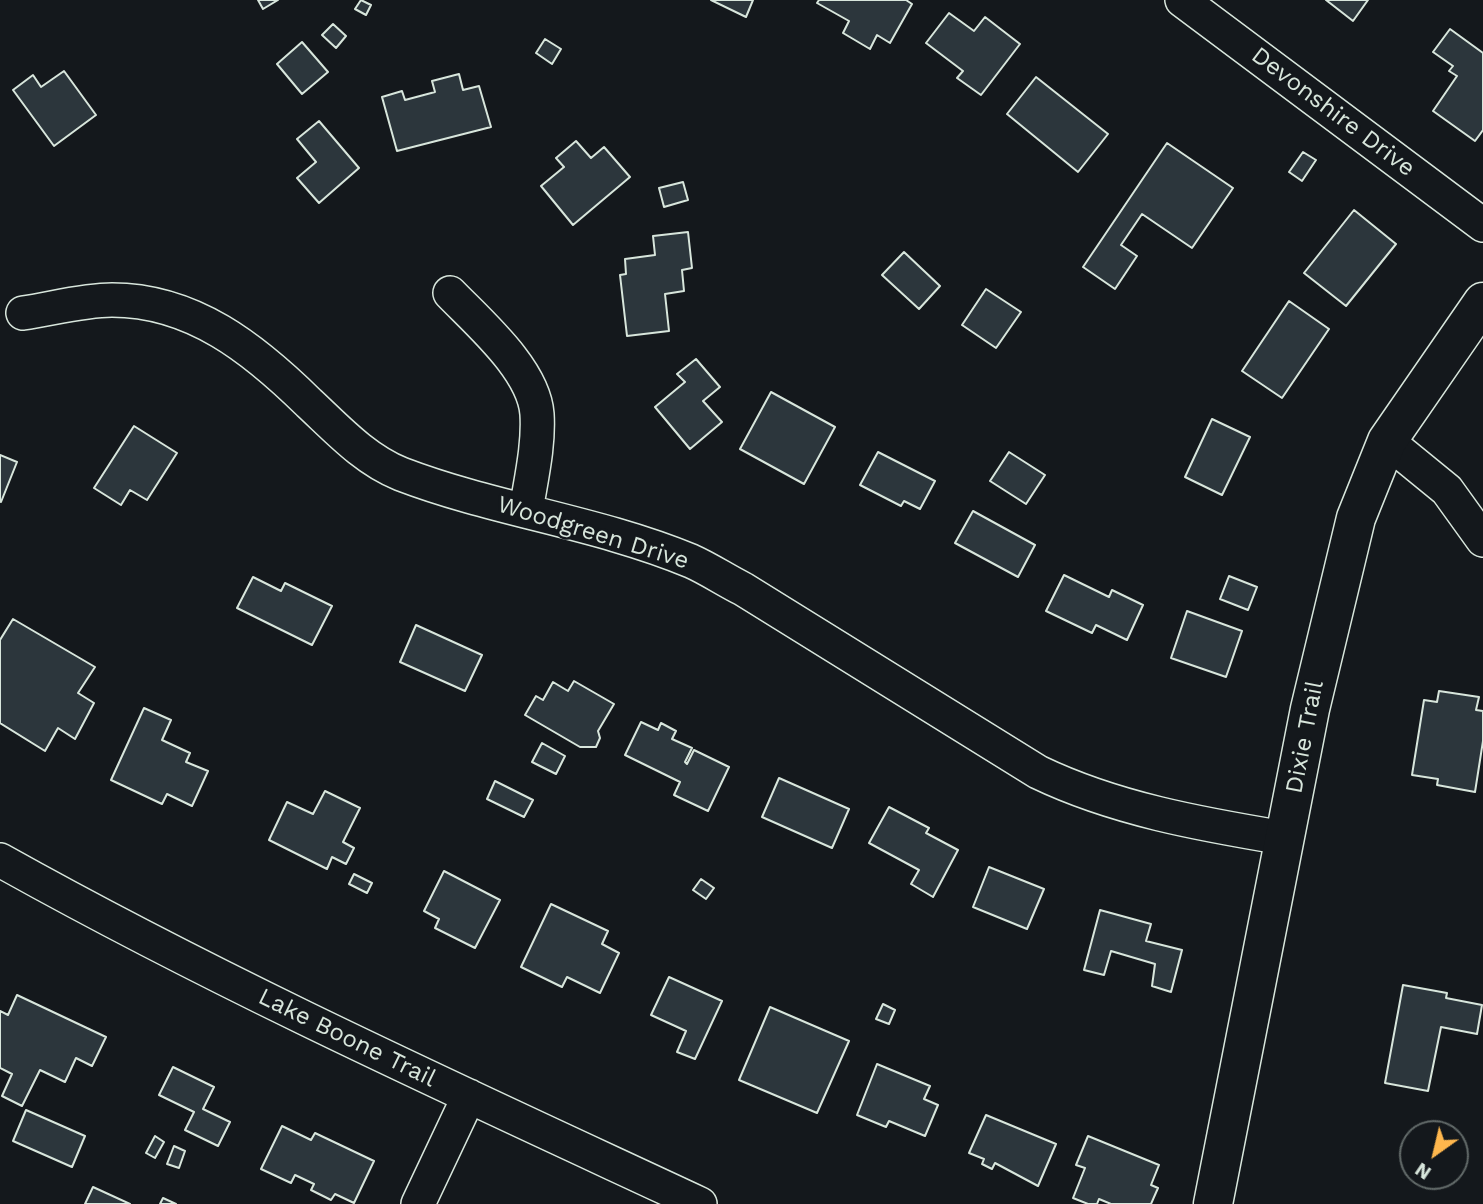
<!DOCTYPE html>
<style>
body{margin:0}
#map{position:relative;width:1483px;height:1204px;overflow:hidden;background:#14181c;font-family:"Work Sans",sans-serif}
canvas{display:block}
.north{position:absolute;left:1399px;top:1120px;width:70px;height:70px;box-sizing:border-box;background:#14181c;border:2px solid #626a69;border-radius:50%;rotate:214deg;font-size:19px;font-weight:700;line-height:28px;text-align:center;color:#d8e6dc}
.north::after{content:'';display:block;margin:auto;width:24px;height:32px;background:#ffb74d;clip-path:polygon(50% 0,100% 100%,50% 72%,0 100%)}
</style>
<div id="map">
<canvas width="1483" height="1204"></canvas>
<div class="north">N</div>
</div>
<script>
const g = document.querySelector('canvas').getContext('2d');
g.lineJoin = 'round';
function paint(path, color) {
  g.fillStyle = color;
  g.fill(path, 'evenodd');
}
function stroke(path, color, width, dash) {
  g.strokeStyle = color;
  g.lineWidth = width;
  g.lineCap = dash ? 'butt' : 'round';
  g.setLineDash(dash || []);
  g.stroke(path);
}
function write(font, color, halo, rows, align = 'center') {
  g.font = font + ' "Work Sans",sans-serif';
  g.lineWidth = 5;
  g.setLineDash([]);
  g.textBaseline = 'middle';
  g.strokeStyle = halo;
  g.fillStyle = color;
  for (const [text, x, y, turn = 0] of rows) {
    g.save();
    g.translate(x, y);
    g.rotate((+turn || 0) * Math.PI / 180);
    g.textAlign = isNaN(turn) ? turn : align;
    if (halo) g.strokeText(text, 0, 0);
    g.fillText(text, 0, 0);
    g.restore();
  }
}
const building = new Path2D(`
 M258 0H278L263 9Z
 M361 0 371 5 366 15 355 9Z
 M711 0H753L746 17Z
 M819 0H906L912 4 890 43 877 35 870 49 843 33 849 21 817 3Z
 M1326 0H1368L1353 21Z
 M949 13 974 31 985 17 1020 44 981 95 957 78 963 71 926 43Z
 M333 24 346 36 336 48 322 35Z
 M1450 29 1483 53V130L1475 141 1433 111 1457 76 1449 71 1453 66 1433 52Z
 M545 39 561 49 552 64 536 53Z
 M302 42 328 72 302 94 277 64Z
 M64 71 96 115 54 146 13 90 33 75 41 87Z
 M459 74 463 90 479 86 491 127 397 151 382 97 402 91 405 100 435 92 432 81Z
 M1036 77 1108 134 1078 172 1007 114Z
 M319 121 359 168 319 203 297 178 316 162 297 139Z
 M576 141 591 158 604 147 630 177 573 225 541 186 564 167 556 158Z
 M1167 143 1233 188 1192 248 1142 214 1121 245 1137 256 1115 289 1083 267Z
 M1303 152 1316 160 1302 181 1289 172Z
 M683 182 688 200 664 207 659 188Z
 M1354 210 1396 244 1346 306 1304 273Z
 M688 232 692 268 682 270 684 291 665 294 669 331 627 336 620 275 626 274 625 259 655 255 653 236Z
 M904 252 940 286 919 309 882 275Z
 M986 289 1021 312 996 348 962 325Z
 M1289 301 1329 329 1282 398 1242 371Z
 M696 359 720 387 703 401 722 422 690 449 655 407 685 382 677 374Z
 M771 392 835 427 804 484 740 449Z
 M1212 419 1250 437 1222 495 1185 477Z
 M134 426 177 453 147 500 130 490 121 505 94 488Z
 M878 452 935 481 920 509 904 501 901 506 860 485Z
 M1009 452 1045 475 1026 504 990 481Z
 M0 455 17 462 1 502 0 501Z
 M973 511 1035 545 1018 577 955 543Z
 M1064 575 1109 597 1112 590 1143 605 1127 640 1096 625 1092 633 1046 611Z
 M1229 576 1257 587 1248 610 1220 599Z
 M253 577 281 591 285 583 332 606 312 645 237 608Z
 M1187 611 1242 631 1226 677 1171 658Z
 M13 619 95 667 78 693 94 703 75 739 58 728 45 751 0 723V640Z
 M416 625 482 655 465 691 400 662Z
 M574 681 614 704 598 731 600 738 596 747H580L525 715 536 696 543 700 553 682 568 691Z
 M1439 691 1479 697 1476 710 1483 711V741L1475 792 1437 785 1438 779 1412 775 1424 700 1437 702Z
 M144 708 171 720 162 740 190 753 186 762 208 771 192 806 167 794 162 804 111 780Z
 M641 722 658 730 661 723 676 731 672 739 692 748 685 762 687 764 694 750 729 767 708 811 674 795 680 782 625 755Z
 M542 743 565 756 556 774 532 762Z
 M779 778 849 809 832 848 762 817Z
 M495 781 533 800 524 817 487 799Z
 M325 791 360 808 343 842 354 848 346 864 332 857 327 869 269 840 287 802 313 814Z
 M889 807 929 828 926 833 958 850 933 897 911 884 919 870 869 843Z
 M989 867 1044 889 1027 929 973 907Z
 M444 871 500 900 475 948 435 928 439 919 424 911Z
 M354 874 372 883 367 893 349 884Z
 M701 879 714 888 706 899 693 890Z
 M551 904 608 931 602 944 619 953 600 993 567 977 562 987 521 967Z
 M1100 910 1151 924 1146 941 1182 950 1171 992 1152 986 1155 964 1111 951 1104 975 1084 970Z
 M669 977 722 1001 695 1059 677 1052 686 1031 651 1015Z
 M1403 985 1447 993 1446 998 1482 1005 1477 1034 1441 1027 1428 1091 1385 1083Z
 M17 995 106 1037 92 1066 76 1058 65 1082 40 1070 22 1106 2 1096 12 1074 0 1068V1011L8 1015Z
 M883 1004 895 1010 889 1024 876 1019Z
 M770 1007 849 1041 817 1113 739 1080Z
 M877 1064 930 1086 924 1099 938 1105 925 1136 889 1121 886 1127 857 1115Z
 M173 1067 214 1087 203 1109 230 1122 218 1146 185 1130 194 1112 159 1095Z
 M26 1110 85 1136 72 1167 13 1141Z
 M986 1115 1056 1144 1038 1186 995 1163 992 1169 982 1164 984 1159 969 1153Z
 M282 1126 311 1140 315 1133 374 1161 354 1203 335 1194 331 1200 311 1190 314 1184 295 1175 291 1183 261 1169Z
 M155 1136 164 1142 155 1158 146 1153Z
 M1088 1136 1159 1165 1151 1185 1158 1188 1151 1204H1111L1099 1199 1097 1204H1088L1073 1198 1085 1168 1076 1165Z
 M174 1146 185 1151 179 1168 167 1164Z
 M93 1187 130 1204H85Z
 M163 1198 176 1204H160Z`);
const minor = new Path2D(`
 M1182 0 1483 225
 M450 293C479 323 534 370 537 414 539 446 531 479 526 511
 M23 313C51 309 83 300 112 300 193 300 254 349 309 403 337 429 364 459 401 474 495 510 597 522 691 561 709 569 725 580 743 589L1038 772C1115 809 1200 824 1284 838
 M1387 441 1447 490 1483 540
 M0 860C227 987 464 1094 700 1204
 M418 1204 469 1096`);
const major = new Path2D(`
 M1213 1204 1310 709 1356 518 1387 441 1483 302`);
const streetNames = [
 ["Devonshire Drive",1333,112,37],
 ["Woodgreen Drive",593,533,17],
 ["Dixie Trail",1305,737,-79],
 ["Lake Boone Trail",347,1038,26]
];
paint(building, '#2c363c');
stroke(building, '#d8e6dc', 2);
stroke(minor, '#d8e6dc', 36);
stroke(major, '#d8e6dc', 41);
stroke(minor, '#14181c', 33);
stroke(major, '#14181c', 38);
write('24px', '#d8e6dc', '#14181c', streetNames);
</script>
